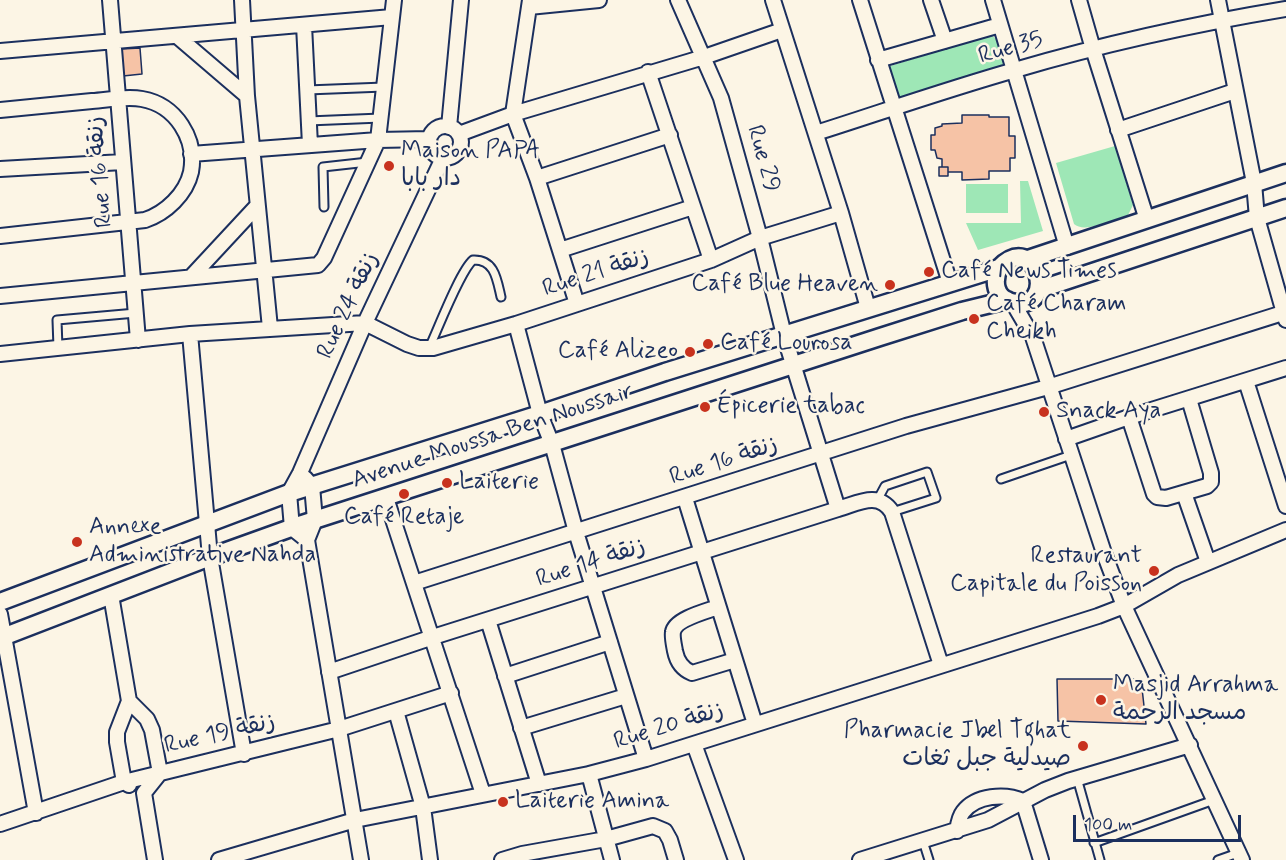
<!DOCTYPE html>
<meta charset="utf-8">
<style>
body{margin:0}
#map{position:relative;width:1286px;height:860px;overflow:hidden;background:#fcf5e5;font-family:Mynerve,sans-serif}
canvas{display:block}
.scale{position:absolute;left:1073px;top:815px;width:168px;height:27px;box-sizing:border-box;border:3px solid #1b2f5e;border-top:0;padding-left:8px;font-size:18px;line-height:21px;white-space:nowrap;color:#1b2f5e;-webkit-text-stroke:4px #fcf5e5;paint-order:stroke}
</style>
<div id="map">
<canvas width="1286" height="860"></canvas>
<div class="scale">100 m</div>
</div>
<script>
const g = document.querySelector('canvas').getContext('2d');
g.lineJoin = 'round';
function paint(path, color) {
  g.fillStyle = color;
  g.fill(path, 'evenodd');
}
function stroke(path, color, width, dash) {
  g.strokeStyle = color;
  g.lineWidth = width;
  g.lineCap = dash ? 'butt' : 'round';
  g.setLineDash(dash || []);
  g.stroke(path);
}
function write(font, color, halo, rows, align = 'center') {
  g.font = font + ' Mynerve,"Playpen Sans Arabic",sans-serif';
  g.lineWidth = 5;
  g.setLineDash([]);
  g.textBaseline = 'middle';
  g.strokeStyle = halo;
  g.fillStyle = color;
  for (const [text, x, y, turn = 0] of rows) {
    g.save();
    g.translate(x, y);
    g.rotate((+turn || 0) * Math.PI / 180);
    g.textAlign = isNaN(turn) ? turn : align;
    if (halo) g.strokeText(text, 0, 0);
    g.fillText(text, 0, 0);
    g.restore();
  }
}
const green = new Path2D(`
 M991 35C1000 40 1006 56 1003 66L909 95 899 97 895 94 888 70 890 66Z
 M1115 146 1133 205 1128 215C1114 219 1085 234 1074 224L1056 163Z
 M1020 181H1028L1043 231 978 250 966 223H1021Z
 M966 184H1008V213H966Z`);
const building = new Path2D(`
 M140 48 142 74 123 76 121 49Z
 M962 115H989V117H1009V136H1015V158H1010V171H989V179L962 180V172H948V167H942V159L937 158 935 150H931V135H935V128L942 126V124L962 123Z
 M939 167H948V176H939Z
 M1057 679H1141L1146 724 1058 721Z`);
const service = new Path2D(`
 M307 90 384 87
 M308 121 381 118
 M324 207 323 167 368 162
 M58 348 57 320 136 313
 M429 348C438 329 460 271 473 260 495 259 497 280 501 297
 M1001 479 1071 455
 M878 499 885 486 927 472 936 498 892 512
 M1077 778 1100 860
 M923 841 929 860
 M1094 843 1214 800
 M1218 860 1238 853`);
const minor = new Path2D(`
 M110 0 138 340
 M242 0 247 96 270 328
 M530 0 513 114 537 178 577 304
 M678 0 721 98 760 238 784 335 838 509
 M773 0 841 213 868 308
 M860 0 950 283
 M931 0 945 41
 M993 0 1067 247
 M1079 0 1093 49 1147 220
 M1218 0 1254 183 1257 218 1286 320
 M529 7 599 0
 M304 25 310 145
 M178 37 247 96
 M0 51 392 17
 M878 60 1000 25
 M648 72 711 260
 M0 110C31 107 61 104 92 101 108 100 126 96 142 99 176 105 197 139 191 172 186 194 166 213 145 220L0 236
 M429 142a16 16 0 1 1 32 0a16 16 0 1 1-32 0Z
 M449 127 461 0
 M1118 130 1235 91
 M816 133C882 112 948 89 1015 70 1104 44 1195 24 1286 9
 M459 134 513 114 704 57 782 30
 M191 154 378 140 429 139
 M0 169 123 162
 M537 178 670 135
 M560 250 693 207
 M191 277 257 206
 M0 296 318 265 324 258 378 140 394 0
 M1013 303 1033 337 1104 553 1124 606 1242 860
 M516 324 540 414 552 444 576 532 646 759
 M190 334 210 557 244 754
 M0 354 190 334 365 323 407 344 419 348H433L516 324 711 260 760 238 841 213
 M1246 381 1286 506
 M1129 417 1154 494 1157 497 1166 498 1207 486 1211 482V473L1189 399
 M1066 439 1129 417 1286 368
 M305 478 312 486 315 520 307 540 361 860
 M1184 493 1208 562
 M386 498 483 794
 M685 498 755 724
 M307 540 292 528 289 493 300 473 365 323 443 158
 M414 583 906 426 1048 387 1286 312
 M111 595 129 701 147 719 152 730 160 773 144 793 155 860
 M718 607C707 611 675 619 673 632 672 637 674 645 675 651 677 661 682 669 692 673L735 660
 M0 614 36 813
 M488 620 539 784
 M329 672 433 637 838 509C859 503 878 491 892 512L941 665
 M505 676 610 642
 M396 711 423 807 430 860
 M521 728 626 696
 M694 744 736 860
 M589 774 612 860
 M129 785 124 782 117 742V732L129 701
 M0 824 124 782 339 729 451 693
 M957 831C958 825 959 817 963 812 976 795 1005 793 1023 801L1041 860
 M219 860 355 820 589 774 646 759 1098 616 1124 606 1178 575 1286 530
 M502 860 522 854 606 839 653 826 665 831 670 840 676 860
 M860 860 988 820 1045 790 1068 781 1190 745`);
const tertiary = new Path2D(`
 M1025 260 1286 173
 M1038 290 1286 208
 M0 602 289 493 540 414 665 372 999 268C1038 228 1059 315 1011 302 995 298 993 281 999 268
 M0 638 210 557 302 524 880 337 962 311 1007 300`);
const markers = [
 [389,166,6,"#c8321e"],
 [929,272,6,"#c8321e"],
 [890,285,6,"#c8321e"],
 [974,319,6,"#c8321e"],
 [708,344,6,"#c8321e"],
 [690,352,6,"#c8321e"],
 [705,407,6,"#c8321e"],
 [1044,412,6,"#c8321e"],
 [447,483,6,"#c8321e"],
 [404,494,6,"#c8321e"],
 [77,542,6,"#c8321e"],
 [1154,571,6,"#c8321e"],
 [1101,700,6,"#c8321e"],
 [1083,746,6,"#c8321e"],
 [503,802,6,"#c8321e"]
];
const streetNames = [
 ["Rue 35",1011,49,-16],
 ["Rue 29",762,159,74],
 ["Rue 16 زنقة",101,172,-95],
 ["Rue 21 زنقة",596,274,-18],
 ["Rue 24 زنقة",349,306,-65],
 ["Avenue Moussa Ben Noussair",493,437,-18],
 ["Rue 16 زنقة",724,462,-18],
 ["Rue 14 زنقة",591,564,-18],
 ["Rue 20 زنقة",669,727,-17],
 ["Rue 19 زنقة",220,735,-13]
];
const poiNames = [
 ["Maison PAPA",401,152],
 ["دار بابا",401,180],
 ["Café News Times",941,272],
 ["Café Blue Heaven",878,285,"right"],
 ["Café Charam",986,305],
 ["Cheikh",986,333],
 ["Café Lourosa",720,344],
 ["Café Alizeo",678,352,"right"],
 ["Épicerie tabac",717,407],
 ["Snack Aya",1056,412],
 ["Laiterie",459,483],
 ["Café Retaje",404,518,"center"],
 ["Annexe",89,528],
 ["Administrative Nahda",89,556],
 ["Restaurant",1142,557,"right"],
 ["Capitale du Poisson",1142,585,"right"],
 ["Masjid Arrahma",1113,686],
 ["مسجد الرحمة",1113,714],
 ["Pharmacie Jbel Tghat",1071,732,"right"],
 ["صيدلية جبل ثغات",1071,760,"right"],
 ["Laiterie Amina",515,802]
];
paint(green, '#9ee7b6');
paint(building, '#f6c3a6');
stroke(building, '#1b2f5e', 1.5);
stroke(service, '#1b2f5e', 11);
stroke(minor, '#1b2f5e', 18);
stroke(tertiary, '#1b2f5e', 21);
stroke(service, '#fcf5e5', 7);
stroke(minor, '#fcf5e5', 14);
stroke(tertiary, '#fcf5e5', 16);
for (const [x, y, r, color] of markers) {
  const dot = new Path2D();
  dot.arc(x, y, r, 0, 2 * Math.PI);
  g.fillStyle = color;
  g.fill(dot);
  stroke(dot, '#fcf5e5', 2);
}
write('24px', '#1b2f5e', '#fcf5e5', streetNames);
write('24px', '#1b2f5e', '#fcf5e5', poiNames, 'left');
</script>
